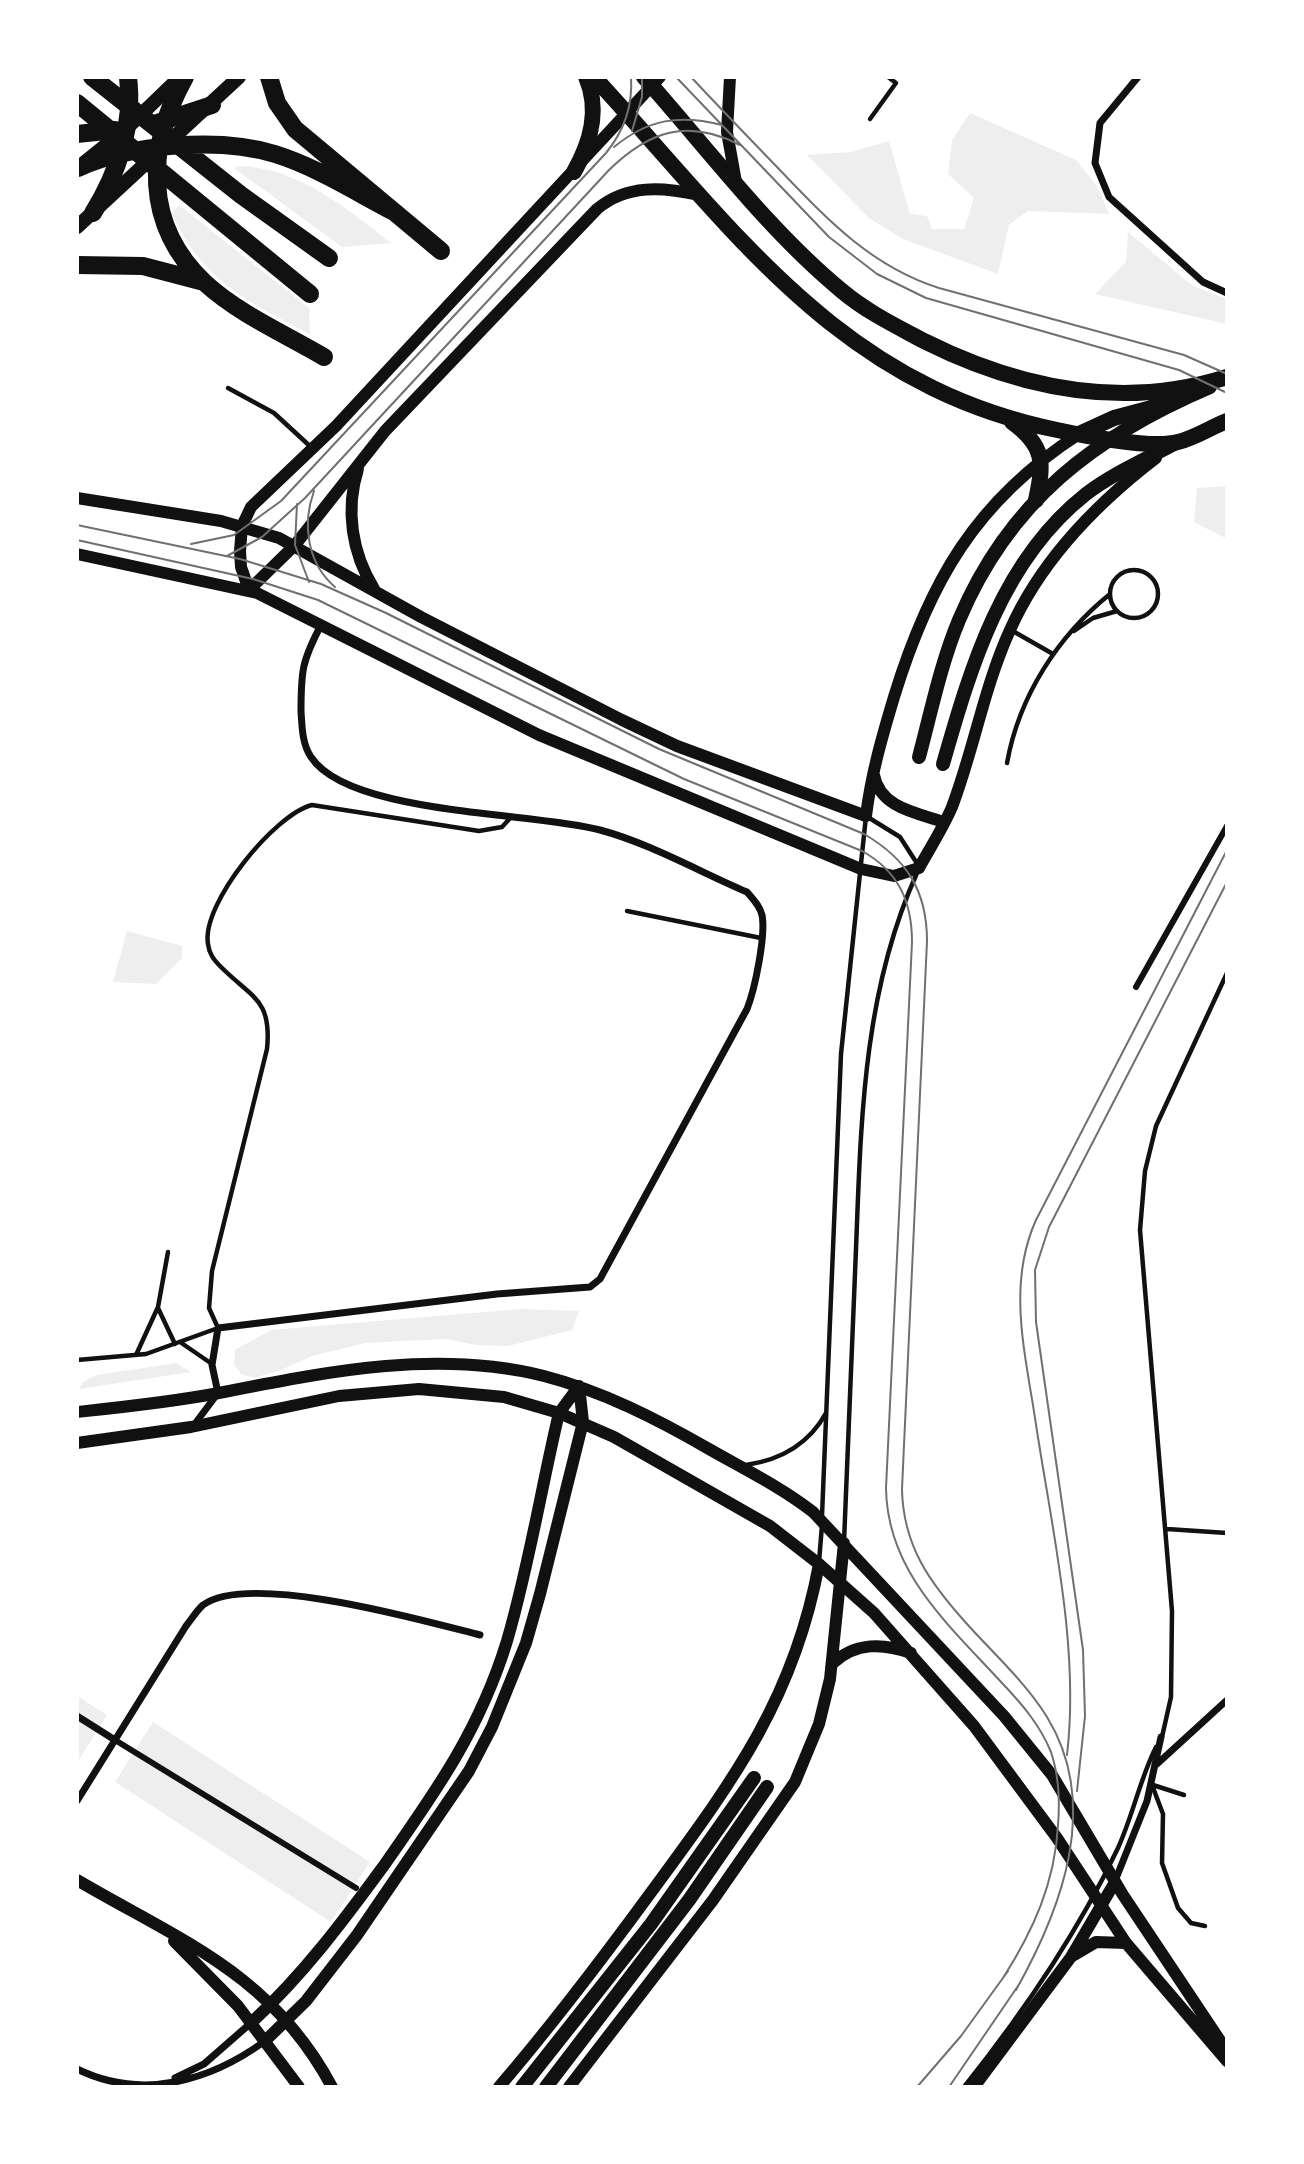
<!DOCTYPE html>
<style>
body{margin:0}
#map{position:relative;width:1304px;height:2164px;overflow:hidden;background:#fff;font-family:"DejaVu Sans",sans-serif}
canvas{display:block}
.frame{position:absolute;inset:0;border:79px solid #fff;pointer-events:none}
</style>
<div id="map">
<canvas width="1304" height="2164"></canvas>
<div class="frame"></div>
</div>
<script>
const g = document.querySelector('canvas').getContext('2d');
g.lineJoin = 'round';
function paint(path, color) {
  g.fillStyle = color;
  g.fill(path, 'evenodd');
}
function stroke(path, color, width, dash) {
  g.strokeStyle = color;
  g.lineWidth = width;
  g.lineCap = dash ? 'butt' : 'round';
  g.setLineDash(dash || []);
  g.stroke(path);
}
const green = new Path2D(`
 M970 113 1076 160 1097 186 1109 214 1028 211 1009 225 998 274 903 239 870 219 807 155 851 152 889 141 910 214 927 216 932 229H964L974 198 948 174 952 140Z
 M240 166C299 168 346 208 391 243L342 247 234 168Z
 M179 205 309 308 310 334C249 303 201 280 172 213Z
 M1128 232 1193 286 1227 299V324L1095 294 1126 262Z
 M1227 486V539L1194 522 1197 488Z
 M127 931 182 946V958L156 984 113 982Z
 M521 1309 579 1311 572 1330 508 1346 476 1345 446 1339 365 1343 312 1356 281 1370 254 1378 241 1374 234 1365 235 1350 271 1330Z
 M176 1363 191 1372 79 1389 84 1381 97 1375Z
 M77 1696 107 1715 79 1760 77 1759Z
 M153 1722 370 1862 331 1922 115 1782Z`);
const service = new Path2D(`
 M870 119 896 83 888 77
 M228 388 274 413 312 448
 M1110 594a24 24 0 1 1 48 0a24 24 0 1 1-48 0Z
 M1011 630 1053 654
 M1074 631 1093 618 1117 611
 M1007 763C1019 696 1058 636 1110 594
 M627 911 761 938
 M158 1308 175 1344
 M180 1342 212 1364
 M136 1355 158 1307 168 1252
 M77 1360 146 1354 218 1328 209 1308 212 1271 267 1049C272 999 252 998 221 967 214 960 209 954 208 944 201 904 275 814 312 805L479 831 502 827 512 816
 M746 1465C780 1460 809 1444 826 1413
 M822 1516 841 1054 866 816 900 837 918 865
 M1167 1529 1227 1533
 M844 1542C848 1444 852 1347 856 1249 861 1121 863 992 917 873
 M819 1562 822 1525
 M1162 1737 1171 1697 1172 1611 1140 1230 1145 1171 1156 1126 1227 973
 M1152 1785 1163 1814 1162 1863 1178 1908 1191 1923 1205 1926
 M1153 1785 1184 1795
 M964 2087C1023 2013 1077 1934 1118 1848 1133 1815 1140 1779 1156 1747`);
const pedestrian = new Path2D(`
 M1136 987 1227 826
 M115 1740 356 1888`);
const minor = new Path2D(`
 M1138 77 1100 123 1095 163 1109 197 1203 282 1227 293
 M194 1425 218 1393 212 1365 218 1328 497 1294 590 1287 600 1279 747 1009C755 989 766 935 762 915 760 906 753 899 747 892 700 872 649 843 600 830 533 812 349 815 311 757 302 744 302 726 301 711 301 671 302 661 321 625
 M77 1716 115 1740
 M1157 1764 1227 1700
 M77 1801 186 1626C191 1620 197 1610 203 1605 249 1571 425 1621 480 1635
 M1115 1881 1147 1801 1161 1737
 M77 2069C142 2101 210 2081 265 2041
 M175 2078 204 2064 252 2022`);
const tertiary = new Path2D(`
 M730 77 727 132 736 182
 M358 469C345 510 352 553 374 589
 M77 498 221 521 279 538 421 617 622 720 677 746 866 816C871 775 882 737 894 697 929 583 975 501 1079 434
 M77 554 257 593 539 735 861 869 894 876 919 868C930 848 943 828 952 807 974 749 984 687 1010 630 1041 560 1096 504 1156 458
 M249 590 241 567 240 551 242 526 251 507 336 426 660 77
 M249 590 295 545 385 431 597 209C627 184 663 187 699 195
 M874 775C880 808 917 813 944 822
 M77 1412C124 1407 172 1402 219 1393 326 1372 436 1349 544 1376 602 1391 657 1419 709 1449 744 1469 781 1487 813 1512L1004 1716 1052 1775 1123 1895 1227 2051
 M77 1443 191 1427 339 1396 419 1389 504 1397 559 1413 614 1437 770 1526 819 1564 874 1613 974 1726 1057 1838 1126 1943 1227 2061
 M833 1663C856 1642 883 1643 911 1653
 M77 1880C181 1941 272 1974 332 2087
 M174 1941 238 2006 299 2087
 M1074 1955 1096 1942 1126 1943
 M252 2022C303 1975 344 1920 385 1864 437 1790 480 1729 507 1641 529 1566 541 1489 559 1413L579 1386
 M266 2040 306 2001 357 1935 469 1771 492 1727 526 1643 540 1594 583 1422 579 1386
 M499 2087C553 2024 603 1958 652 1891 732 1782 794 1700 819 1564
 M569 2087 713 1900 795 1782 819 1724 830 1679 844 1543
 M974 2087 1071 1957 1115 1882`);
const secondary = new Path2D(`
 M85 162 126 129 180 77
 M77 227 239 77
 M919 757C931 712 941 663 959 620 1009 501 1095 436 1210 387
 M943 764C971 666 1002 560 1086 494 1112 474 1144 460 1174 444
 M522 2087 651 1924 754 1778
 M546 2087 689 1900 767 1787`);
const primary = new Path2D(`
 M594 77C735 230 838 385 1057 430 1085 436 1152 449 1178 442 1195 438 1211 427 1227 421
 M644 77C708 149 768 230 842 291 867 312 896 326 924 341 1020 389 1123 410 1227 377
 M574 172C591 142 600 110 586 77
 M1012 422C1045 446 1044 463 1036 500
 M1079 434 1114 418 1174 402`);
const motorway = new Path2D(`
 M92 77 241 195 329 258
 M185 77C146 147 143 225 205 283 239 314 285 334 324 357
 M269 77 277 103 295 129 441 251
 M77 103 310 294
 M157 123 212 105
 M77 134 115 130
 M78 168C131 144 219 137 275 154 317 167 357 193 396 213
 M93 213C118 173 134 125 128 77
 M77 265 143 266 204 282`);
const tram = new Path2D(`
 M676 77 829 237 877 274 926 298 1179 370 1227 393
 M691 77C719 107 748 137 777 167 826 218 870 266 939 288L1184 355 1227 374
 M632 131 642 97V77
 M614 147C648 119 680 114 722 125
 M314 491C302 524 307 563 335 587
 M297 504 295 545 309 582
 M77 525 240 559 321 584 386 613 659 749 864 834C907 859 927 891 927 941L902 1489C903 1546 930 1583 967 1624 994 1654 1026 1683 1047 1717 1101 1805 1062 1908 1016 1990
 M77 540 253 579 318 600 684 779 862 851C898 871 912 901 912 942L886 1488C887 1572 949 1625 1002 1683 1022 1704 1040 1725 1051 1752 1059 1776 1060 1801 1058 1825 1055 1883 1033 1931 1003 1978
 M191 544 234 535 281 501 606 153C624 131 633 106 631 77
 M227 556 262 537 305 498 609 170C649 131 687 118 740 145
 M1067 1755C1080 1646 1051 1526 1035 1418 1025 1352 1007 1284 1036 1220L1227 850
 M1077 1791 1085 1716 1083 1650 1036 1322 1035 1270 1049 1227 1227 882
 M917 2087 961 2036 1008 1971
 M949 2087 1020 1983`);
paint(green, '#eee');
stroke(service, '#111', 4.5);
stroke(pedestrian, '#111', 6);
stroke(minor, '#111', 7);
stroke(tertiary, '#111', 12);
stroke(secondary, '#111', 14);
stroke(primary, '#111', 16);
stroke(motorway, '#111', 18);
stroke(tram, '#707070', 2);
</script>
